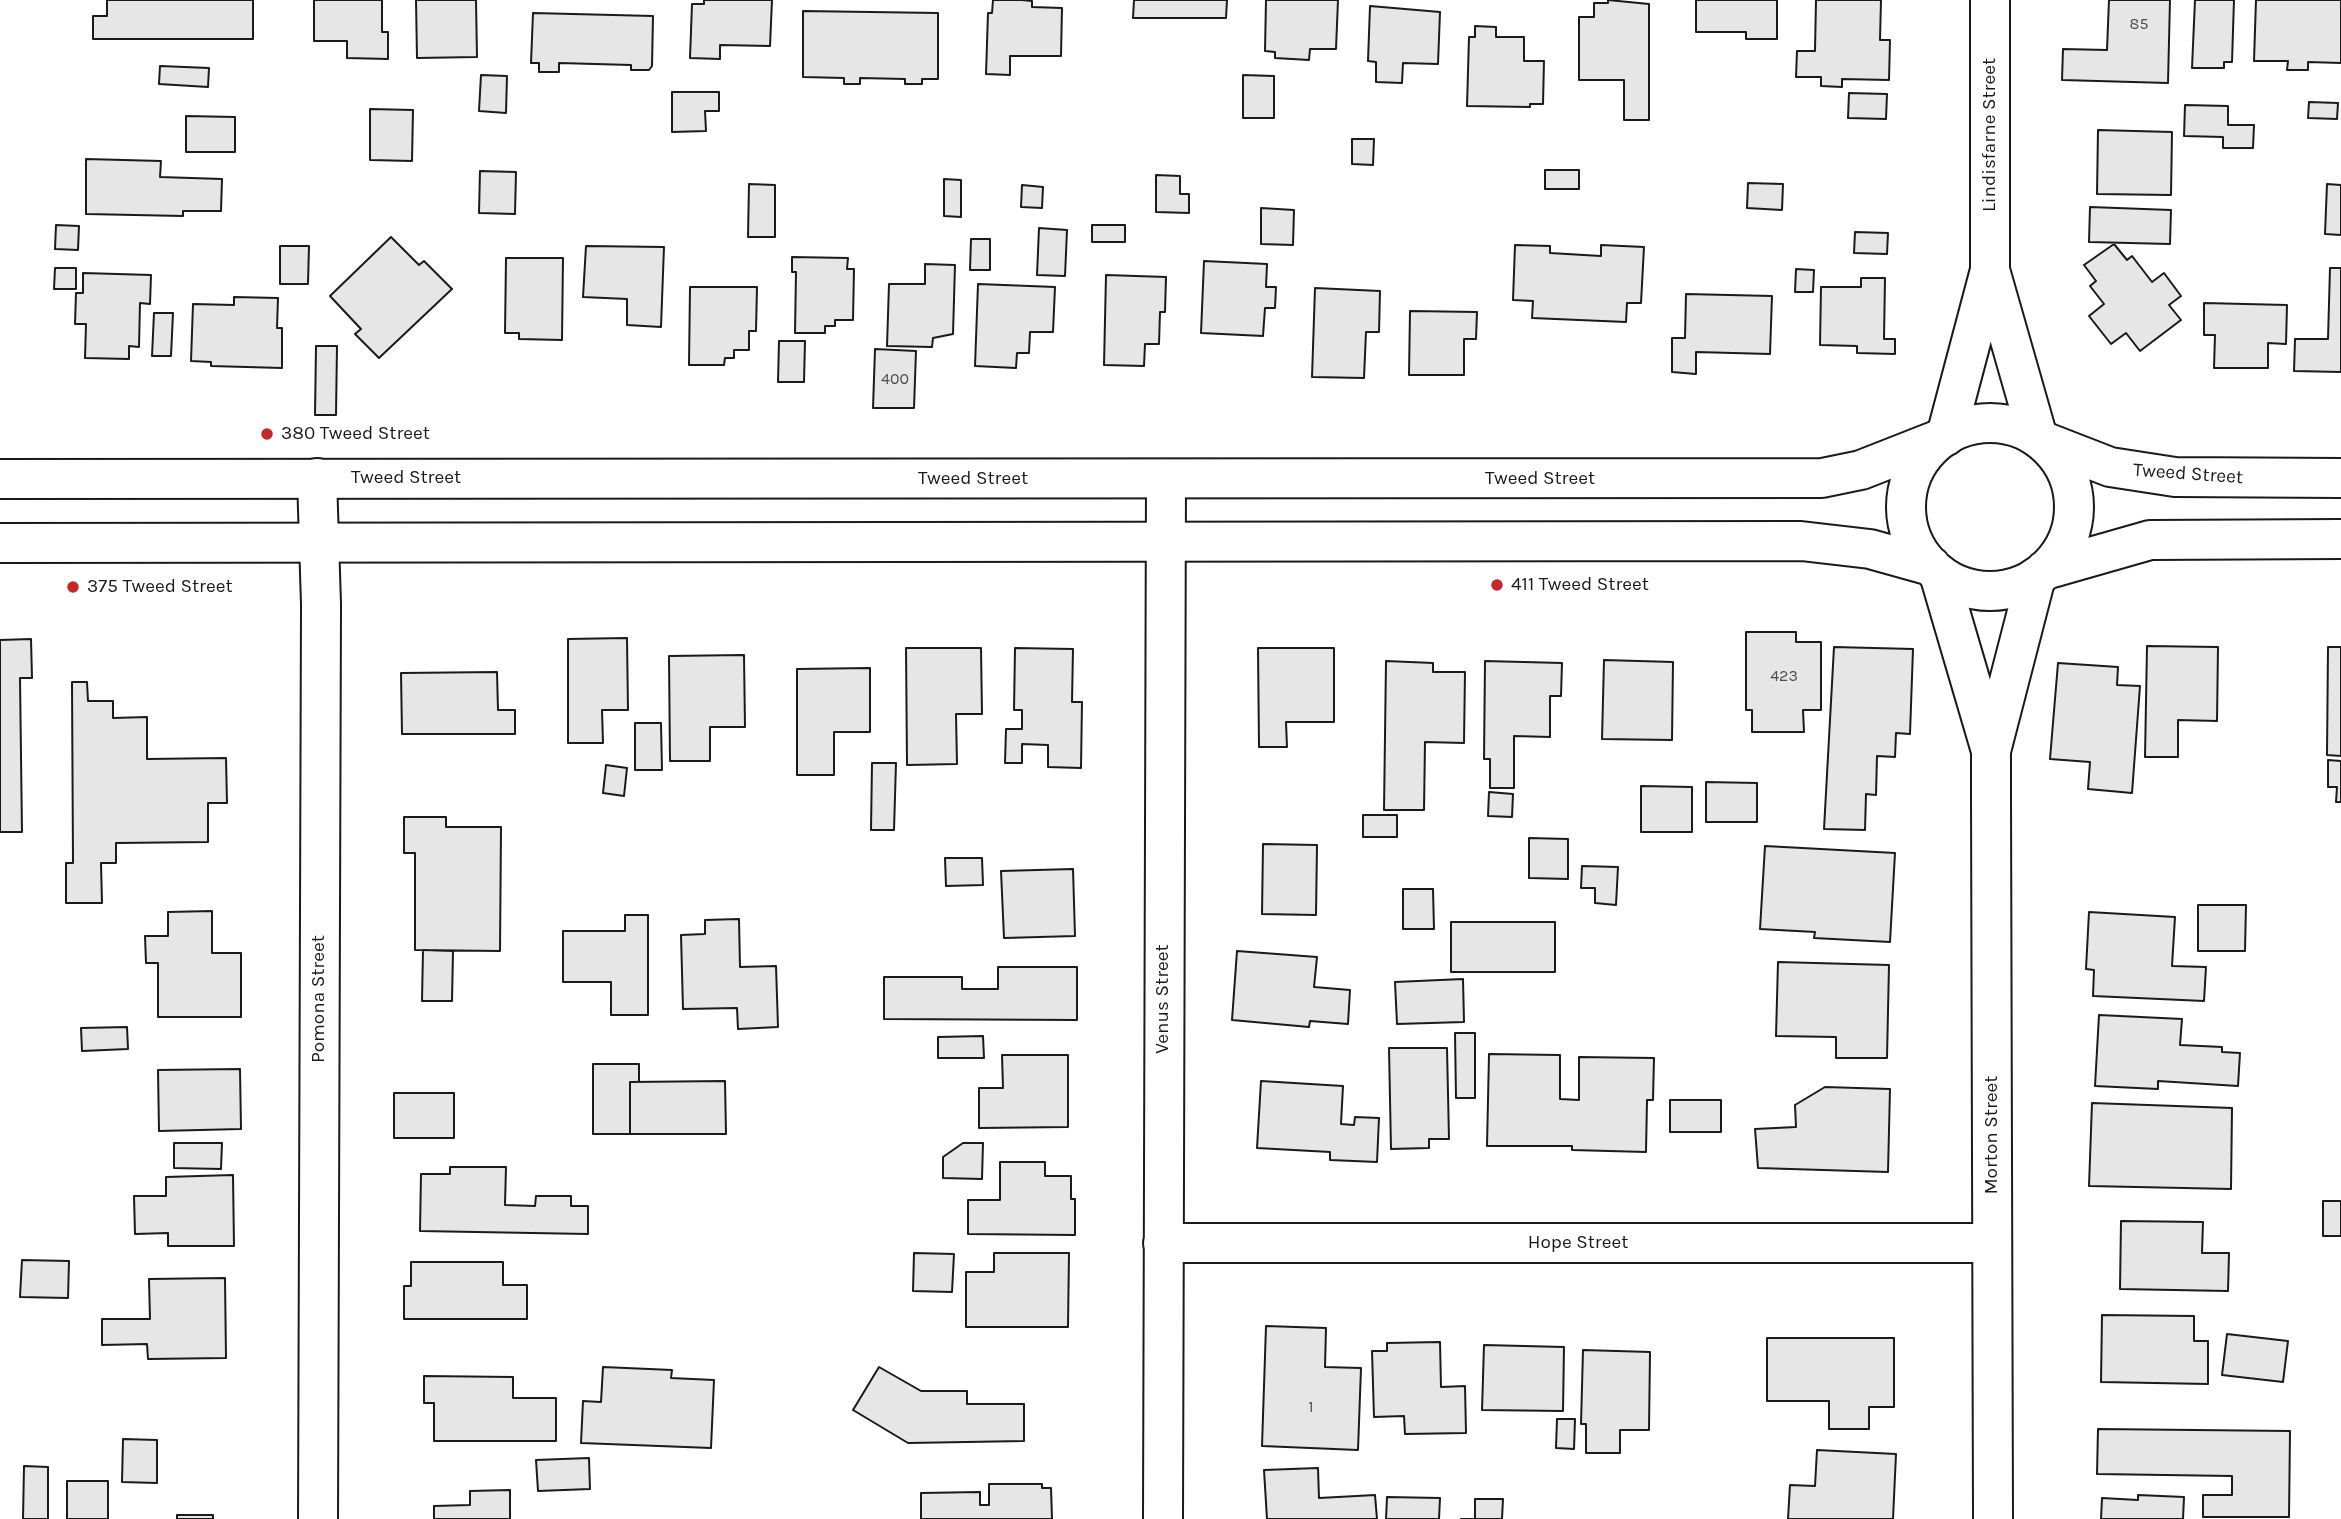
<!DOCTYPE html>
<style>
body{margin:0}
canvas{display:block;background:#fff}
</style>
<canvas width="2341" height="1519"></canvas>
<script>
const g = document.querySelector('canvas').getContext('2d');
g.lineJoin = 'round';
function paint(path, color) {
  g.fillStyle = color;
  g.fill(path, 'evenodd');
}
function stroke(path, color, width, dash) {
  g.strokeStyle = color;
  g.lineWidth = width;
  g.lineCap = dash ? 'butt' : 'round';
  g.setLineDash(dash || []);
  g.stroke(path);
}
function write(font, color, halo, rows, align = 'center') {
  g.font = font + ' Karla,sans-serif';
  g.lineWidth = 5;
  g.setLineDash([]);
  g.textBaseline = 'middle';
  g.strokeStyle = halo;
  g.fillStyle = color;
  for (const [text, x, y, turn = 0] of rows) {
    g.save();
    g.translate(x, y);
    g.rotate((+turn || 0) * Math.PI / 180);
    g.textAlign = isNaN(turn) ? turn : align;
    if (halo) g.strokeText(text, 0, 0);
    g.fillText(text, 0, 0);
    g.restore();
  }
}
const building = new Path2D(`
 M107 0H253V39H93V16H107Z
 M314 0H382V32H388V59L347 58V41H314Z
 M416 0H476L477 57 417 58Z
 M704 0H772L770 46 720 45V59L690 58 692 4H704Z
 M993 0H1022L1032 1V7L1062 8 1061 56H1010V75L986 74 988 13H992Z
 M1134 0H1227L1226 18H1133Z
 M1266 0H1338L1336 49H1310L1309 60 1275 58V52L1265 51Z
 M1608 0 1649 4V120H1624V80H1579V17H1594V3H1608Z
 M1696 0H1777V39H1746V32H1696Z
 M1816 0H1881L1880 40H1890L1889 80 1842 79V87L1821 86V77H1796L1797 51H1815Z
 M2109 0H2170L2168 83 2062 80 2063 49 2107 50Z
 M2195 0H2234L2232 62H2224V68H2192Z
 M2256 0H2341V63L2308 62V70H2287L2288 61H2254Z
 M1370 6 1440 12 1438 64 1403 63 1402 83 1376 82V62L1368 61Z
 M803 11 938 13V79H922V84H905V79L860 78V84H844V78L803 77Z
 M533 13 653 16 652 66 649 70H631V65L559 63V72H539V63H531Z
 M1475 26 1496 27V37H1524V61H1544L1543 104H1530V107L1467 106 1469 37H1475Z
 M160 66 209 68 208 87 159 84Z
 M481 75 507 76 506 113 479 111Z
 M1243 75 1274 76V118H1243Z
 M672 92H719V111H705L706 131 672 132Z
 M1849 93 1887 94 1886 119 1848 118Z
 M2309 102 2338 103 2337 119 2308 118Z
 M2185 105 2228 106V125H2254L2253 148H2223V137L2184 136Z
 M370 109 413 110 412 161 370 160Z
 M186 116 235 117V152H186Z
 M2098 130 2172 132 2171 195 2097 194Z
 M1352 139H1374L1373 165 1352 164Z
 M86 159 161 161 160 177 222 179 221 211H183V216L86 214Z
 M1545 170H1579V189H1545Z
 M480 171 516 172 515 214 479 213Z
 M1156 175 1180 176V194H1189V213L1156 212Z
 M944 179 961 180V217L944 216Z
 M1748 183 1783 184 1782 210 1747 208Z
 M749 184 775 185V237H748Z
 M2327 184 2341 185V235L2325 234Z
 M1022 185 1043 187 1042 208 1021 207Z
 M2090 207 2171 210 2170 244 2089 242Z
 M1261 208 1294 210 1293 245 1261 244Z
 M56 225 79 226 78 250 55 249Z
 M1092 225H1125V242H1092Z
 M1039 228 1067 230 1065 276 1037 275Z
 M1855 232 1888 233 1887 254 1854 253Z
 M391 237 419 265 424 261 452 289 379 358 355 334 361 329 330 296Z
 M971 239H990V270H970Z
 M2114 244 2127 260 2132 256 2152 282 2164 273 2181 296 2169 305 2181 320 2140 351 2126 333 2111 344 2089 316 2104 304 2090 286 2096 281 2084 265Z
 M1515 245 1550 246V253L1601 256V245L1644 247 1641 303H1627L1626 322 1532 318 1533 301 1513 300Z
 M280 246H309L308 284H280Z
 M586 246 664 247 661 327 627 325V299L583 297Z
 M792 257 848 258 847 269H854L853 320H835V326H825V333H795L796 272H792Z
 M506 258H563L562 340 519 339V333H505Z
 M1204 261 1267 264 1266 287H1276L1275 308H1265L1263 336 1201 333Z
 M925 264 955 265 953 334 933 338 932 347 887 346 889 284H925Z
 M55 268H76V289H54Z
 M2330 268H2341V372L2294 371 2295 339H2328Z
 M1796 269 1814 270 1813 292H1795Z
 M83 273 151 275 150 304 140 303 139 347 129 346V359L85 358 86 324H75L76 293H83Z
 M1106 275 1166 277 1165 312H1160L1159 344H1145L1144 366 1104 365Z
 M1861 278H1885L1884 339H1895V354L1857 353V346L1820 345 1821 287H1861Z
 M978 284 1055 287 1053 332H1030L1029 353H1017L1016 368 975 366Z
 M690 287H757L756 331H749V350H734V358H725L724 365H689Z
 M1315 288 1380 291 1379 332H1366L1364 378 1312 377Z
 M1686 294 1772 296 1770 354 1696 352V374L1672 372V338H1685Z
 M234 297 278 298 277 328H282V368L211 366V362L191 361 193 304 234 305Z
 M2204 303 2287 305 2286 344 2268 343V368H2214L2215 335H2204Z
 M1410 311 1477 312 1476 339H1464V375H1409Z
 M154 313H173L171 356H152Z
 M779 341H805L804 382H778Z
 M316 346H337L336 415H315Z
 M875 349 916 351 914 408H873Z
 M1746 632H1796V642H1821V710H1803L1804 732H1752V710H1746Z
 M627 638 628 710H602L603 743H568V639Z
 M31 639 32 678H20L22 832H0V640Z
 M2147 646 2218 647 2217 721 2178 720V757H2145Z
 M1834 647 1913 649 1910 734 1896 733 1895 757 1877 756 1876 795 1866 794 1865 830 1824 829Z
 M2328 647H2341V756L2327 755Z
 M906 648H981L982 714H956L957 764 907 765Z
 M1015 648 1073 649 1072 702H1082L1081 768 1048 767V745L1022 744V763H1005L1006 729H1022V710H1014Z
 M1258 648H1334V722H1286L1287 747H1259Z
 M744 655 745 727H710V761H670L669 656Z
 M1604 660 1673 662 1672 740 1602 739Z
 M1386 661 1433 663V672H1465L1464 743 1425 742 1424 810H1384Z
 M1485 661 1562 663 1561 696H1550V737L1514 736V788H1490V759H1484Z
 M2058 663 2118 667 2117 685 2140 686 2132 793 2088 789 2090 762 2050 759Z
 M870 668V732H834V775H797V669Z
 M497 672 498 710H515V734H402L401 673Z
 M72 682H87L88 701H113V718L147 717V759L226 758 227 803H208V842L116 843V863H101L102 903H66V863H73Z
 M635 723H661L662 770H635Z
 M2328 760 2341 761V802H2336L2337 787H2328Z
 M872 763H896L894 830H871Z
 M606 765 627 768 624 796 603 793Z
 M1706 782 1757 783V822H1706Z
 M1641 786 1692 787V832H1641Z
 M1489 792 1513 794 1512 817 1488 816Z
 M1363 815H1397V837H1363Z
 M404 817H446V827H501L500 951 415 950V853H404Z
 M1529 838 1568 839V879L1529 878Z
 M1263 844 1317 845 1316 915 1262 914Z
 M1765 846 1895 853 1890 942 1814 938 1815 932 1760 929Z
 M945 858H982L983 885 946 886Z
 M1582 866 1618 867 1616 905 1595 903V888H1581Z
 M1073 869 1075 936 1004 938 1001 871Z
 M1403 889H1433L1434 929H1403Z
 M2198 905H2246L2245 951H2198Z
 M212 911V953H241V1017H158V963H146L145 936H168V912Z
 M2089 912 2175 917 2172 966 2206 967 2204 1001 2093 996 2094 970 2086 969Z
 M625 915H648V1015H611V982H563V931H625Z
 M739 919 740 967 776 966 778 1027 738 1029 737 1008 683 1009 681 935 705 934V920Z
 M1451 922H1555V972H1451Z
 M423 950 453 951 452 1001H422Z
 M1237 951 1317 957 1314 987 1350 990 1348 1024 1310 1021 1309 1027 1232 1020Z
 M1778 962 1889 965 1887 1058H1836V1037L1776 1036Z
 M998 967H1077V1020L884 1019V977H962V989H998Z
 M1463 979 1464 1022 1397 1024 1395 982Z
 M2099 1015 2182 1019 2180 1045 2222 1047V1052L2240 1053 2238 1086 2158 1081V1089L2095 1086Z
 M127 1027 128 1049 82 1051 81 1028Z
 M1455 1033H1475V1098H1456Z
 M983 1036 984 1058H938V1037Z
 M1389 1048H1447L1449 1139H1429V1148L1391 1149Z
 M1489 1054 1560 1055V1099L1579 1100V1057L1654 1058 1653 1100H1647L1646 1152 1572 1150V1146H1487Z
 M1002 1055H1068V1127L979 1128V1088H1003Z
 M593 1064H639V1082H630V1134H593Z
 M240 1069 241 1129 159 1131 158 1070Z
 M725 1081 726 1134H630V1082Z
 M1261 1081 1343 1086 1341 1124 1354 1125 1355 1117 1379 1118 1377 1162 1330 1160V1152L1257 1148Z
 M1825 1087 1890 1089 1888 1172 1758 1168 1755 1129 1796 1127 1795 1105Z
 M394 1093H454V1138H394Z
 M1670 1100H1721V1132H1670Z
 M2092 1103 2232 1108 2231 1189 2089 1186Z
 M174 1143H222L221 1169 174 1168Z
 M963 1143H983L982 1179 943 1178V1157Z
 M1000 1162H1045V1176H1071V1199H1075V1235L968 1234V1200H1000Z
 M450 1167H506L505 1205 535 1206 536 1196H571V1206H588V1234L420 1231 421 1174H450Z
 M233 1175 234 1246H168V1233L135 1234 134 1196H166V1177Z
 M2323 1201H2341V1236H2323Z
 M2121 1221 2203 1222 2202 1253H2229L2228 1291 2120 1289Z
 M914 1253 954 1254 952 1292 913 1291Z
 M994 1253H1069L1068 1327H966V1272H994Z
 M22 1260 69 1261 68 1298 20 1297Z
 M411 1262H503V1285H527V1319H404V1286H411Z
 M225 1278 226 1358 148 1359 147 1344 102 1345V1319H150L149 1279Z
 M2102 1315 2194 1316V1341H2208V1384L2101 1382Z
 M1266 1326 1326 1328 1325 1367 1361 1368 1358 1450 1262 1446Z
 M2227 1334 2288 1341 2283 1382 2222 1375Z
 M1767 1338H1894V1407H1869V1429H1829V1401H1767Z
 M1440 1342 1441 1387 1465 1386 1466 1433 1405 1434 1404 1416 1374 1417 1372 1351H1387V1343Z
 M1484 1345 1564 1347 1563 1411 1482 1410Z
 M1583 1350 1650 1352 1649 1430H1620V1453H1586V1424H1581Z
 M603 1367 672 1370 671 1378 714 1380 711 1448 581 1443 583 1401 601 1402Z
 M879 1367 921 1391H967V1404H1024V1441L908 1443 853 1410Z
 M424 1376 513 1377V1398H556V1441H434V1403H424Z
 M1557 1419H1575L1574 1449 1556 1448Z
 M2098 1429 2290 1431 2289 1517H2203V1495H2232V1476L2097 1474Z
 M123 1439 157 1440V1483L122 1482Z
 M1817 1450 1896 1454 1893 1519H1788L1790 1485 1815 1486Z
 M589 1458 590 1489 538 1491 536 1460Z
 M24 1466 48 1467V1519H23Z
 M1318 1468 1319 1498 1375 1495 1377 1519H1267L1264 1470Z
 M67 1481H108V1519H67Z
 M989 1484H1042V1488H1051L1052 1519H921V1493L980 1492V1505H989Z
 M510 1490V1519H434V1506L470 1505V1491Z
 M2138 1495 2184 1497 2183 1519H2101L2102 1498 2138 1500Z
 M1387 1497 1440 1498 1439 1519H1386Z
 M1475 1499H1503L1502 1519H1461H1475Z
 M177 1515H213V1519H177Z`);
const minor = new Path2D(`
 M1939 574 1991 751
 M1991 795V751L2036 577
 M1163 1243H1992
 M1163 1519 1166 479`);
const tertiary = new Path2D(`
 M1990 270 2038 438
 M1946 436 1990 270V0
 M317 478 321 604 318 1519
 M1991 795 1993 1519`);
const secondary = new Path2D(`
 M1906 507a84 84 0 1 1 168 0a84 84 0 1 1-168 0Z
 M2043 441 2110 467 2175 477 2341 478
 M0 479 1822 478 1861 470 1940 439
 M0 543 1801 541 1870 549 1931 566
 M2045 570 2150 540 2341 539`);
const markers = [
 [267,434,7,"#c62828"],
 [1497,585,7,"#c62828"],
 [73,587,7,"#c62828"]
];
const numberNames = [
 ["85",2139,24],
 ["400",895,379],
 ["423",1784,676],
 ["1",1311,1407]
];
const streetNames = [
 ["Lindisfarne Street",1990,135,-90],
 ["Tweed Street",2188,474,4],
 ["Tweed Street",406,478],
 ["Tweed Street",973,479],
 ["Tweed Street",1540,479],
 ["Pomona Street",319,999,-90],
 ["Venus Street",1163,999,-90],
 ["Morton Street",1992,1135,-90],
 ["Hope Street",1578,1243]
];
const poiNames = [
 ["380 Tweed Street",281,434],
 ["411 Tweed Street",1511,585],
 ["375 Tweed Street",87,587]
];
paint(building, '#e6e6e6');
stroke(building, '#1a1a1a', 2);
stroke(minor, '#1a1a1a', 42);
stroke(tertiary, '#1a1a1a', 42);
stroke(secondary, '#1a1a1a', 42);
stroke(minor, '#fff', 38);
stroke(tertiary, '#fff', 38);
stroke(secondary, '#fff', 38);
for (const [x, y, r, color] of markers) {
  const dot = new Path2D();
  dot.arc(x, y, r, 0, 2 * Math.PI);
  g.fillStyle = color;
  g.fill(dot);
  stroke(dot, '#fff', 2.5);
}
write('16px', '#4d4d4d', null, numberNames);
write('19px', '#1a1a1a', '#fff', streetNames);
write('19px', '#1a1a1a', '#fff', poiNames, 'left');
</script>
